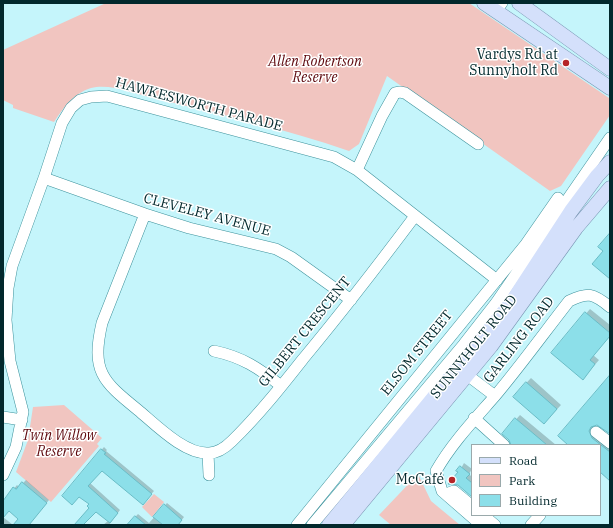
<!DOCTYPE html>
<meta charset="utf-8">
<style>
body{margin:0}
#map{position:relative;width:613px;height:528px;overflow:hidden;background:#c5f5fb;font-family:"IBM Plex Serif",serif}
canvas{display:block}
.frame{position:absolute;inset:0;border:4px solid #02282c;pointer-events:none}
.legend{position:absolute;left:471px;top:444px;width:130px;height:72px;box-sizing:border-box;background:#fff;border:1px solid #9aa9ab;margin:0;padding:5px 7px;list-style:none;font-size:12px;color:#02282c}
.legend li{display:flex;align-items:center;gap:8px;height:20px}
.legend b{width:20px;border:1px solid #9aa9ab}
</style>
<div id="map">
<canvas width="613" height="528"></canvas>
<div class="frame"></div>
<ul class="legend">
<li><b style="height:5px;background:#d4e0fb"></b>Road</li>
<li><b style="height:11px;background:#f1c5c0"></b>Park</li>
<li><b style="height:11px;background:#8cdfe9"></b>Building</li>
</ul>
</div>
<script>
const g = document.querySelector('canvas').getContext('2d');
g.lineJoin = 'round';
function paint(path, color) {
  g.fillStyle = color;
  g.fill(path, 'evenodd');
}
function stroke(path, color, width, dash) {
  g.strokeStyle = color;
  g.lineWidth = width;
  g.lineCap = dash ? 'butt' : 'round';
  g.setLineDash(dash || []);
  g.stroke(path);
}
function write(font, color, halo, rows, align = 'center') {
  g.font = font + ' "IBM Plex Serif",serif';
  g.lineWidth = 3;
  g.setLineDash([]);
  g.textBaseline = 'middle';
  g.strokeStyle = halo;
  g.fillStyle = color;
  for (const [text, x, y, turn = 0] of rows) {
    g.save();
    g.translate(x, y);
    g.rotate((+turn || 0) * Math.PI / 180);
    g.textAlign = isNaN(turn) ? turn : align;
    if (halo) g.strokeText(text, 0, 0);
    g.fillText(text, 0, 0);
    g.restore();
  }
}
const green = new Path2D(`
 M106 3H469L609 98 610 115 561 186 550 191 387 76 359 144 349 151C286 129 219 114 154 98 136 94 110 83 91 88 74 93 63 108 54 122L13 108V105L3 100V50Z
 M64 405 102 438 97 444 99 446 51 502 16 472 28 440 33 407Z
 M418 474 431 501 460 525H391L379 515Z
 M154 494 164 502 152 517 142 507Z`);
const shadow = new Path2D(`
 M590 309 610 325V335L593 355 599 360 587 374 552 353Z
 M610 376V433L600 425H593L592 430 610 446V480L600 471V445H570Z
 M531 378 561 405 548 419 514 396Z
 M520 415 556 445H511L510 440 503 434Z
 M104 447 107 450 106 451 154 491 145 501 102 469 90 483 120 510 109 525H103L108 521 96 511 83 525H76L90 508V504L80 496H63Z
 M464 463 472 469 469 474 472 477V496L459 472Z
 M26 480 49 500 29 525H15L20 519 9 510 3 517V502L17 485 19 487Z
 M167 503 184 517 178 525H128L138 514 149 523Z
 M3 517 13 525H3Z`);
const building = new Path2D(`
 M610 233V279L592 264 603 251 598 247Z
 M585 312 610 333V336L590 360 595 364 583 380 551 353Z
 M610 375V434L597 425 591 427 589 431 592 438 610 452V481L600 472V445H568L558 436Z
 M526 382 557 409 544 424 513 397Z
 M515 418 547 445H511L509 440 502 434Z
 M101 449 106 453 104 454 152 494 143 505 102 471 88 486 118 513 110 523 96 512 83 525H74L89 508 87 506 89 504 79 497 72 505 62 496Z
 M460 466 470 474 466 478 472 483V497L458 485 448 484 458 472 456 471Z
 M22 482 47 503 29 525H13L18 519 9 511 3 518V501L13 487 16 489Z
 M164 504 182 520 178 525H163L153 517Z
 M135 516 146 525H127Z`);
const minor = new Path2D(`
 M496 11 502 3
 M357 170 382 116 395 93 400 92 405 93 478 144
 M44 178 145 214 189 228 276 249 291 257 351 300
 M145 214 102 323C91 371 102 381 138 410 155 424 185 455 209 453 217 453 226 447 232 441 258 416 281 387 303 359 342 312 379 264 415 216
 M214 351C242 357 259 368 281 386
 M462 371 495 396
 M3 417 22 420
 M474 418 504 445
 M596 432 610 443
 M208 453 209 475
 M3 475 16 447 23 412 10 361 6 320 8 288 12 266 44 178 62 123 71 108 80 100 91 97 107 96 334 157 357 170 497 280
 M446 494 454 491 472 506
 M483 515 495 525
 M297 525 526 244 558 198
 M312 525 464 344 496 303 610 138
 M481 525 442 491 436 471C452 443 474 420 495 396 521 365 544 333 569 301 588 292 593 293 610 307
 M531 525 540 515`);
const major = new Path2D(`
 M484 3 610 88
 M519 3 610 69
 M329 525 511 303 571 211 597 176 610 162
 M343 525 491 346 576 228 610 188`);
const markers = [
 [566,63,4,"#b52528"],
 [452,480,4,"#b52528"]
];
const poiNames = [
 ["Vardys Rd at",558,55],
 ["Sunnyholt Rd",558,71],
 ["McCafé",444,480]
];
const parkNames = [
 ["Allen Robertson",315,62],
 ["Reserve",315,78],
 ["Twin Willow",59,436],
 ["Reserve",59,452]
];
const streetNames = [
 ["HAWKESWORTH PARADE",199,105,15],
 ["CLEVELEY AVENUE",207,215,15],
 ["GILBERT CRESCENT",305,332,-51],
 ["GARLING ROAD",519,340,-52],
 ["SUNNYHOLT ROAD",474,347,-51],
 ["ELSOM STREET",417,353,-51]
];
paint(green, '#f1c5c0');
paint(shadow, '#0003');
paint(building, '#8cdfe9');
stroke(building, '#69bcc6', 1);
stroke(minor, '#3d929c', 12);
stroke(major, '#7893b1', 15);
stroke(minor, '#fff', 11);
stroke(major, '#d4e0fb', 14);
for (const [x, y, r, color] of markers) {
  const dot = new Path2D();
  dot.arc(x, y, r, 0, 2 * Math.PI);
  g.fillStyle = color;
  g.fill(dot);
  stroke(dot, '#fff', 1.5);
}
write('14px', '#02282c', '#fff', poiNames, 'right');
write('italic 14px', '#5e080d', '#fff', parkNames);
write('14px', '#02282c', '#fff', streetNames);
</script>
